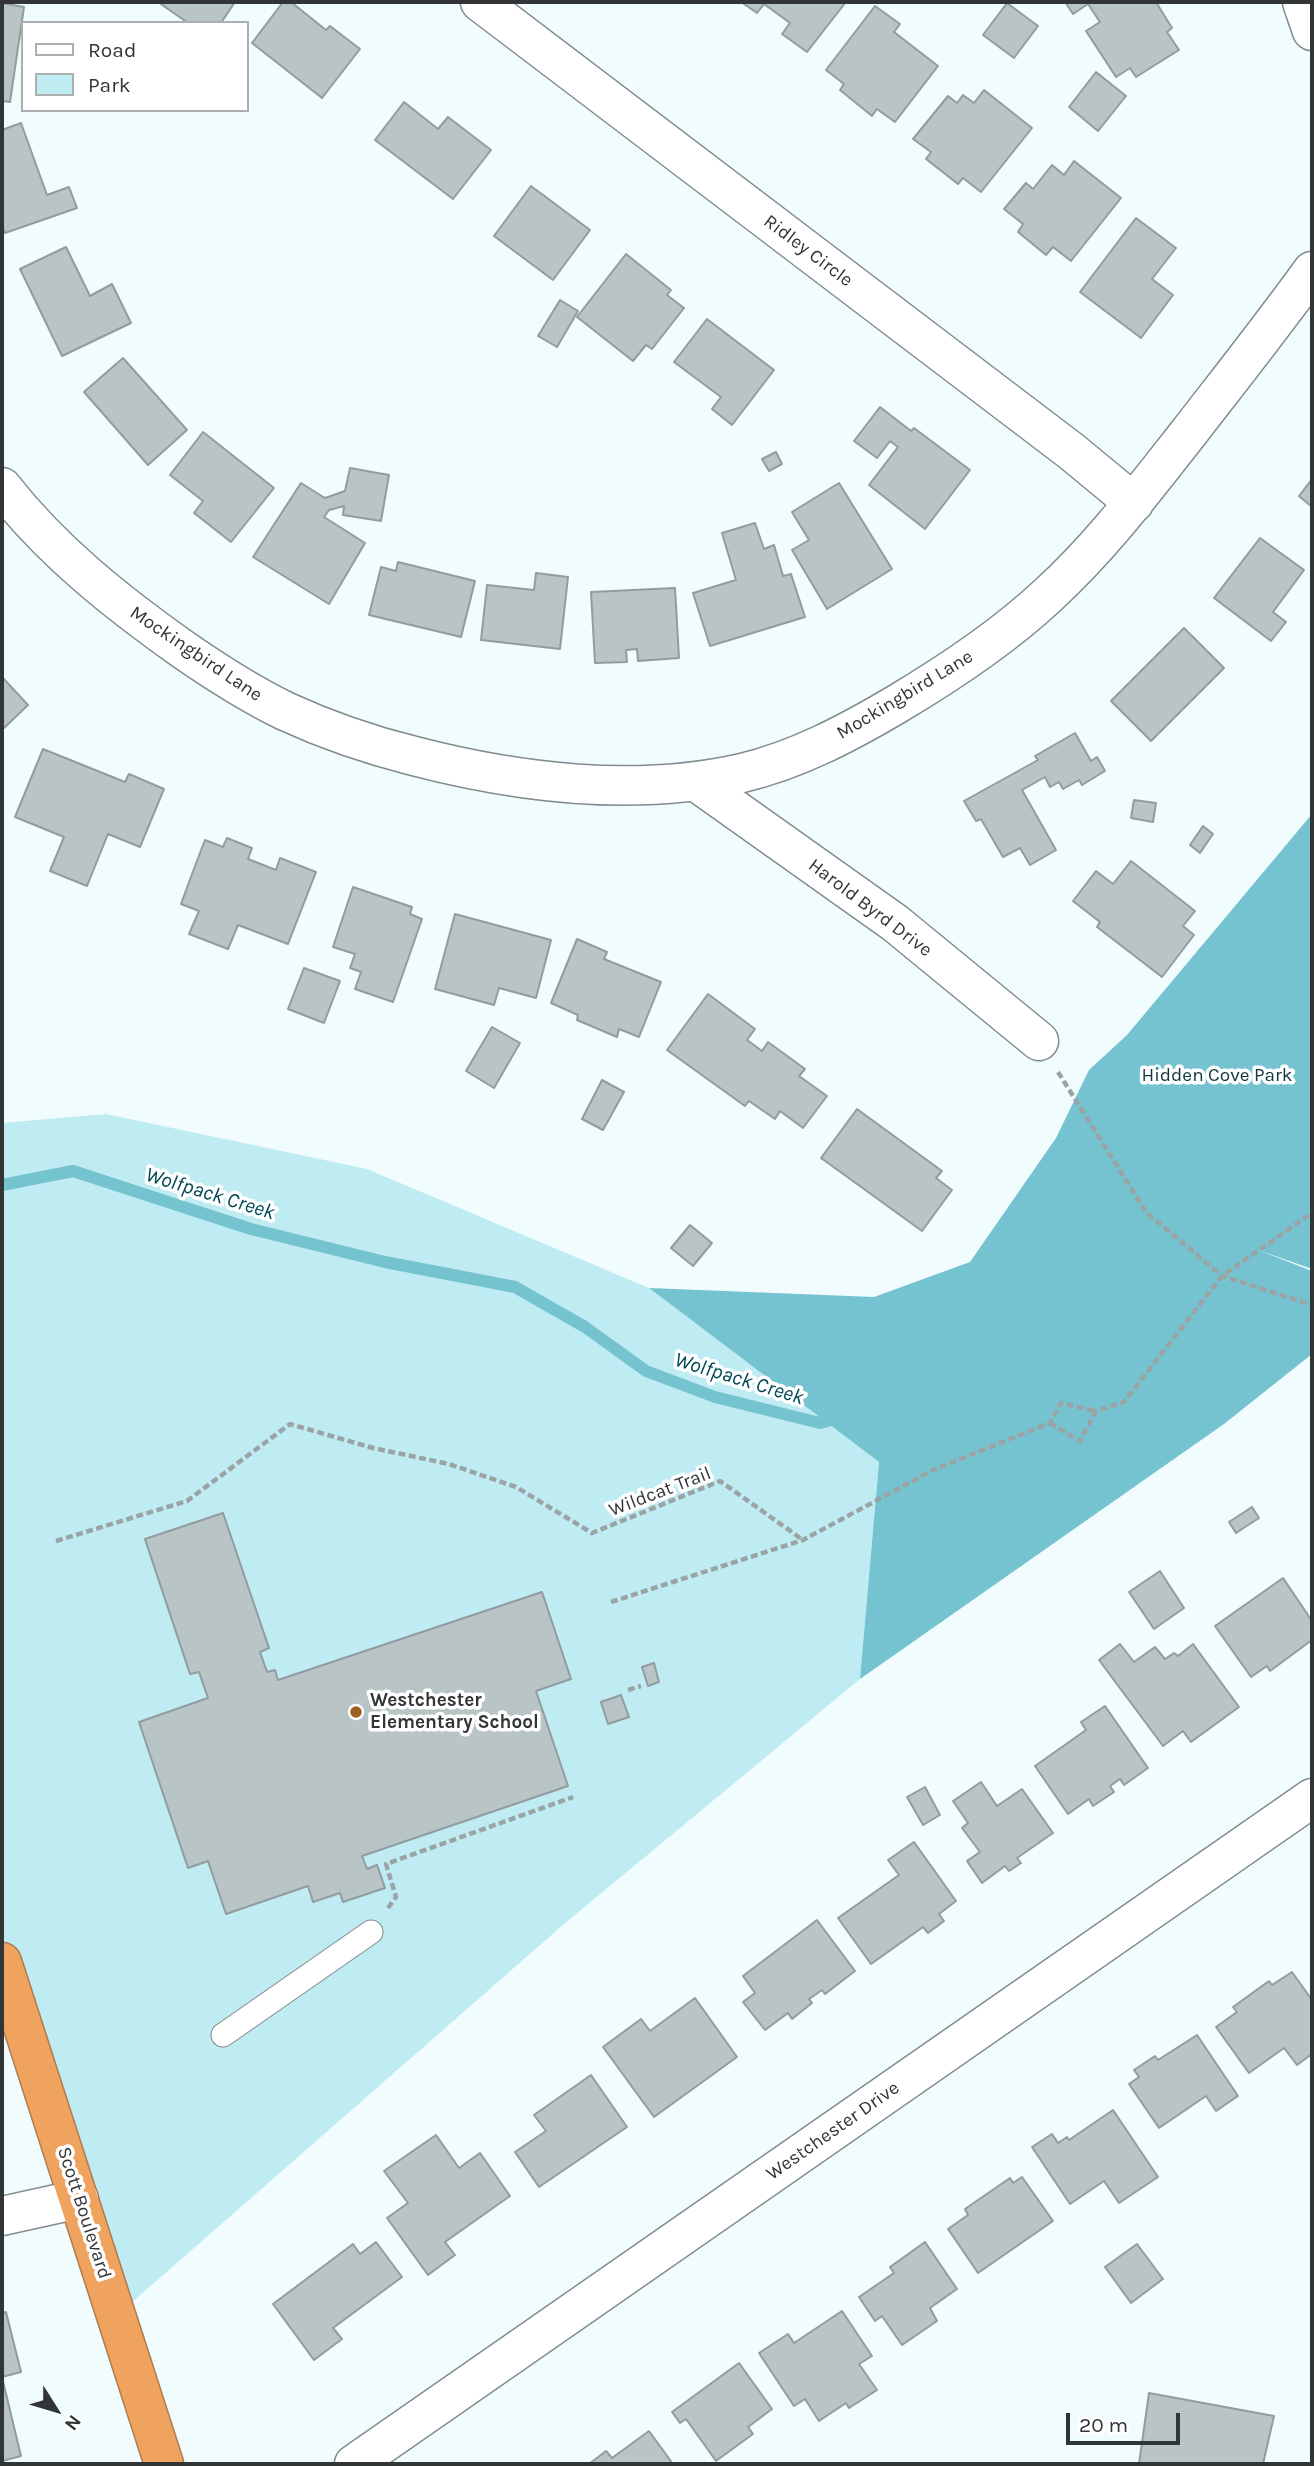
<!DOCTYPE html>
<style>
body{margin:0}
#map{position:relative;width:1314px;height:2466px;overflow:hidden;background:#f0fcfe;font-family:Karla,sans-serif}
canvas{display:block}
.frame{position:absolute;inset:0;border:4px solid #313536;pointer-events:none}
.legend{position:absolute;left:21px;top:21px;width:228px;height:91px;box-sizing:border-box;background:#fff;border:2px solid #adaeaf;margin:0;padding:9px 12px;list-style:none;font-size:21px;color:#313536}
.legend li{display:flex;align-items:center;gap:14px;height:35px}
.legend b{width:35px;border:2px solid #adaeaf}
.north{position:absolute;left:21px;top:2375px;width:70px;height:70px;-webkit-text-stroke:5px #fff;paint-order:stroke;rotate:127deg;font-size:19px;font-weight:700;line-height:28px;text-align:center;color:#313536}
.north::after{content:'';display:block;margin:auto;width:24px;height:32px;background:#313536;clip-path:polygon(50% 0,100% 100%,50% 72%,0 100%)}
.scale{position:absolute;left:1066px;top:2413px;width:114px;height:32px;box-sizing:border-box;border:4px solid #313536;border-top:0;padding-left:9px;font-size:21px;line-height:24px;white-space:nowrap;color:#313536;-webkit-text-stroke:5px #fff;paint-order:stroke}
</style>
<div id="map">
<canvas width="1314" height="2466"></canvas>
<div class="frame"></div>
<ul class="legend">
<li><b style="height:9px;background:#fff"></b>Road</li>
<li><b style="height:19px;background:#bfebf3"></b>Park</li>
</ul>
<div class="north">N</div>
<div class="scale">20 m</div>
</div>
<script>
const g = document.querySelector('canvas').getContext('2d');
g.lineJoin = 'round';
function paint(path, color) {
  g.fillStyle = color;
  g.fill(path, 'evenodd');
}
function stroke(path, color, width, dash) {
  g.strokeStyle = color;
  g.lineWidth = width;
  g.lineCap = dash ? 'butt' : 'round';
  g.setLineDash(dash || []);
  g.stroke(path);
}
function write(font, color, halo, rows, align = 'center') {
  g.font = font + ' Karla,sans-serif';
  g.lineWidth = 7;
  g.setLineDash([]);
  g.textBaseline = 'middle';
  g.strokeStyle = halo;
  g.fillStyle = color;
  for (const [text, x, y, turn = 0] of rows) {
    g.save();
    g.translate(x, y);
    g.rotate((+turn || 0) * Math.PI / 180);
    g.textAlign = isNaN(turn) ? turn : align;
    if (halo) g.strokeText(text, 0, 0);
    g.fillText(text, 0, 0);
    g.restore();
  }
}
const green = new Path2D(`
 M106 1114 367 1169 649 1288 879 1462 860 1679 564 1924 130 2304 2 1951V1123Z`);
const forest = new Path2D(`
 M1312 814V1269L1258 1250 1312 1271V1354L1224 1424 860 1679 879 1462 649 1288 874 1297 970 1262 1056 1138 1089 1070 1127 1035Z`);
const stream = new Path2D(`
 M2 1185 73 1171 251 1229 385 1262 515 1287 585 1327 646 1371 715 1397 820 1423 947 1387 1040 1338 1132 1269 1194 1193 1312 1037`);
const building = new Path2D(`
 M158 2H235L221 23H188Z
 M283 2H291L326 30 330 26 360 49 322 98 252 43Z
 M741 2H846L807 52 782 34 790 23 764 4 757 13Z
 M1065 2H1156L1172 28 1167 32 1179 50 1136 77 1130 68 1116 77 1086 31 1100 22 1088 4 1073 14Z
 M2 3 24 7 10 102 2 101Z
 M1007 3 1038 26 1014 58 983 35Z
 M875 6 900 24 894 32 938 66 895 122 877 109 872 116 840 90 844 84 826 70Z
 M1096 72 1126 96 1098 131 1069 107Z
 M984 90 1032 128 981 192 963 178 958 184 926 159 931 152 913 139 948 96 957 103 963 95 974 103Z
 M404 102 438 129 448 117 491 150 453 199 375 140Z
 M21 123 47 195 69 187 77 208 5 233 2 224V130Z
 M1074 161 1121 198 1071 261 1053 247 1046 255 1018 232 1023 224 1004 209 1026 183 1033 189 1052 165 1064 175Z
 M531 186 590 230 553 280 494 236Z
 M1136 218 1176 248 1152 279 1173 295 1141 338 1080 292Z
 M66 247 90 296 112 284 131 323 62 356 20 269Z
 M626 254 671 290 667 295 684 308 652 349 646 345 633 361 577 317Z
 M560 300 578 311 557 347 538 336Z
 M707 319 774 370 732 425 712 409 721 397 674 362Z
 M123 358 187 430 148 465 84 392Z
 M880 407 911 431 914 428 970 470 925 529 869 485 898 447 890 441 877 458 854 441Z
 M203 432 274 488 231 542 194 513 203 501 170 475Z
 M776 452 782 464 769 471 762 459Z
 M350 468 389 475 381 521 343 515 344 506 329 510 324 517 365 543 329 604 253 557 301 483 325 498 345 491Z
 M1312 479V507L1299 496Z
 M839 483 892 569 827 609 792 550 809 540 792 512Z
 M755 523 764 549 774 545 783 576 791 574 805 617 710 646 693 593 736 580 722 533Z
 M1260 538 1304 570 1273 612 1286 622 1271 641 1214 598Z
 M398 562 475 581 461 637 369 615 381 567 396 571Z
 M536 573 568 577 560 649 481 640 487 585 534 590Z
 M675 588 679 658 638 661 637 649 626 650 627 662 595 663 591 592Z
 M1184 628 1224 668 1151 741 1111 701Z
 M2 677 28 705 2 730Z
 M1075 733 1091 761 1097 757 1105 771 1082 785 1079 780 1063 789 1059 782 1050 787 1045 777 1022 790 1056 850 1030 865 1020 848 1003 857 981 819 976 821 964 801 1038 760 1035 756Z
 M43 749 125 782 129 774 164 789 140 847 108 834 87 886 50 871 64 837 15 817Z
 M1134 800 1156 803 1153 822 1131 818Z
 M1203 826 1213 834 1200 853 1190 845Z
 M227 838 252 848 248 859 276 870 280 858 316 872 288 944 238 925 228 949 189 934 199 911 181 904 195 866 205 840 223 847Z
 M1131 861 1195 911 1183 926 1194 935 1162 977 1097 927 1100 922 1073 901 1096 871 1113 884Z
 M353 887 412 907 410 914 422 919 393 1002 355 989 361 972 350 968 355 954 333 947Z
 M455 914 551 940 536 998 499 988 494 1005 435 989Z
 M577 939 607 952 604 959 661 982 639 1037 619 1029 617 1037 577 1020 578 1015 551 1003Z
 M304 968 340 981 324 1023 288 1009Z
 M708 994 755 1029 747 1040 762 1051 768 1042 805 1069 799 1076 827 1096 803 1128 780 1111 775 1119 749 1101 745 1106 667 1050Z
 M492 1027 520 1043 494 1088 466 1071Z
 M602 1080 624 1092 603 1130 582 1119Z
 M857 1109 942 1171 936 1178 952 1190 922 1231 821 1158Z
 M690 1225 712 1243 693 1266 671 1248Z
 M1252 1507 1259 1518 1236 1533 1229 1522Z
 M223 1513 269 1648 260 1652 267 1672 275 1670 278 1680 542 1592 571 1679 536 1691 568 1786 362 1856 367 1869 377 1865 385 1888 343 1902 340 1893 313 1902 308 1886 226 1914 208 1861 188 1868 139 1722 208 1698 199 1672 190 1674 145 1539Z
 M1160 1571 1184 1608 1154 1629 1129 1592Z
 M1283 1578 1312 1621V1640L1270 1671 1267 1666 1251 1677 1215 1626Z
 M1120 1644 1134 1662 1155 1647 1165 1659 1174 1653 1178 1656 1193 1644 1239 1707 1191 1742 1183 1731 1163 1746 1099 1660Z
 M654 1663 659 1682 648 1686 642 1667Z
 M621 1695 629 1717 608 1724 601 1702Z
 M1105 1706 1148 1768 1124 1785 1120 1779 1110 1786 1114 1792 1093 1806 1089 1799 1068 1814 1035 1766 1086 1730 1081 1722Z
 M981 1782 997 1806 1022 1789 1053 1833 1017 1858 1021 1863 1009 1871 1005 1866 982 1883 967 1861 980 1852 962 1828 968 1823 953 1801Z
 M925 1787 940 1815 923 1825 907 1797Z
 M914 1842 956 1901 939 1914 944 1921 928 1933 923 1927 871 1964 838 1918 899 1875 888 1860Z
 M817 1920 855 1971 825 1994 822 1990 809 1999 812 2003 792 2019 788 2013 765 2030 743 2002 755 1993 743 1976Z
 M1292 1972 1312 2000V2054L1297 2065 1284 2048 1249 2073 1216 2027 1237 2012 1233 2007 1269 1981 1272 1985Z
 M695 1998 737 2057 654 2117 603 2047 641 2019 650 2031Z
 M1197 2035 1238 2096 1216 2111 1206 2096 1159 2128 1129 2084 1139 2077 1134 2070 1155 2056 1158 2060Z
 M591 2075 627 2127 539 2187 515 2152 546 2131 534 2115Z
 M1113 2110 1158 2177 1119 2203 1104 2181 1070 2204 1032 2147 1052 2134 1058 2143 1067 2137 1069 2140Z
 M436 2135 459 2168 480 2153 510 2196 445 2242 455 2255 428 2275 387 2218 408 2203 384 2171Z
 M1022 2177 1053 2221 978 2273 948 2229 968 2215 965 2209 1010 2178 1013 2183Z
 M376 2242 402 2277 333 2328 342 2339 314 2360 273 2304 353 2244 360 2254Z
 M925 2242 957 2289 930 2308 937 2321 902 2345 882 2316 875 2321 859 2297 894 2273 890 2267Z
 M1137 2244 1163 2279 1131 2303 1105 2267Z
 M842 2311 872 2356 859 2364 877 2390 849 2408 846 2403 819 2421 805 2399 794 2406 759 2353 788 2334 794 2343Z
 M6 2312 21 2372 2 2377 21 2456 2 2461V2313Z
 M739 2363 772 2409 748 2427 753 2434 716 2461 686 2419 680 2423 672 2412Z
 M1149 2393 1274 2416 1263 2464H1139Z
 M649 2431 673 2464H589L606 2451 612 2458Z`);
const path = new Path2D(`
 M1058 1072 1146 1212 1222 1276 1312 1305
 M1050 1423 1080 1441 1096 1411 1124 1402 1222 1276 1312 1213
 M56 1541 187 1501 290 1424 373 1448 449 1464 516 1487 592 1533 720 1481 803 1540
 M611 1602 803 1540 933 1470 1050 1423 1061 1403 1096 1411
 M628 1690 641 1686
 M388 1908 396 1897 386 1864 573 1797`);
const lane = new Path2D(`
 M223 2035 371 1932`);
const street = new Path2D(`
 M480 2 1071 451 1134 503
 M1302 2 1312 31
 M2 487C52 551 115 601 181 648 214 671 248 693 285 711 326 730 370 745 414 756 518 783 636 797 742 773 797 760 848 733 897 704 949 673 1002 638 1047 596 1101 547 1145 488 1190 431 1231 378 1273 325 1312 271
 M695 781 895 923 1039 1041
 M2 2216 79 2199
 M354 2464 1312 1798`);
const highway = new Path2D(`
 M2 1962 164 2464`);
const markers = [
 [356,1712,7,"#9d6124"]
];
const streetNames = [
 ["Ridley Circle",808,251,37],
 ["Mockingbird Lane",196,654,34],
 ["Mockingbird Lane",905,695,-31],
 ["Harold Byrd Drive",870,908,37],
 ["Wildcat Trail",660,1492,-21],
 ["Westchester Drive",833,2131,-35],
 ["Scott Boulevard",84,2213,72]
];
const parkNames = [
 ["Hidden Cove Park",1217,1076]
];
const poiNames = [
 ["Westchester",370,1701],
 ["Elementary School",370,1723]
];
const waterNames = [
 ["Wolfpack Creek",210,1194,17],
 ["Wolfpack Creek",739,1379,17]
];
paint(green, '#bfebf3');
paint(forest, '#75c3d0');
stroke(stream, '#76c3d0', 12);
paint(building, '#b9c4c6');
stroke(building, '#919c9e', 2);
stroke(lane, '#828c8e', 25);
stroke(street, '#828c8e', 41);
stroke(highway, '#ad7c50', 41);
stroke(path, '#9ba4a5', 4.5, [7, 3.5]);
stroke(lane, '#fff', 23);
stroke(street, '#fff', 38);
stroke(highway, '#f0a35e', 38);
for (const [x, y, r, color] of markers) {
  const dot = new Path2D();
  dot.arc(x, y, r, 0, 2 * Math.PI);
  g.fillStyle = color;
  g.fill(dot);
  stroke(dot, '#fff', 2.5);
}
write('19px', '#313536', '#fff', streetNames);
write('19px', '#11373d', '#fff', parkNames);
write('bold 19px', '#313536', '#fff', poiNames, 'left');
write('italic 21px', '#004953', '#fff', waterNames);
</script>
